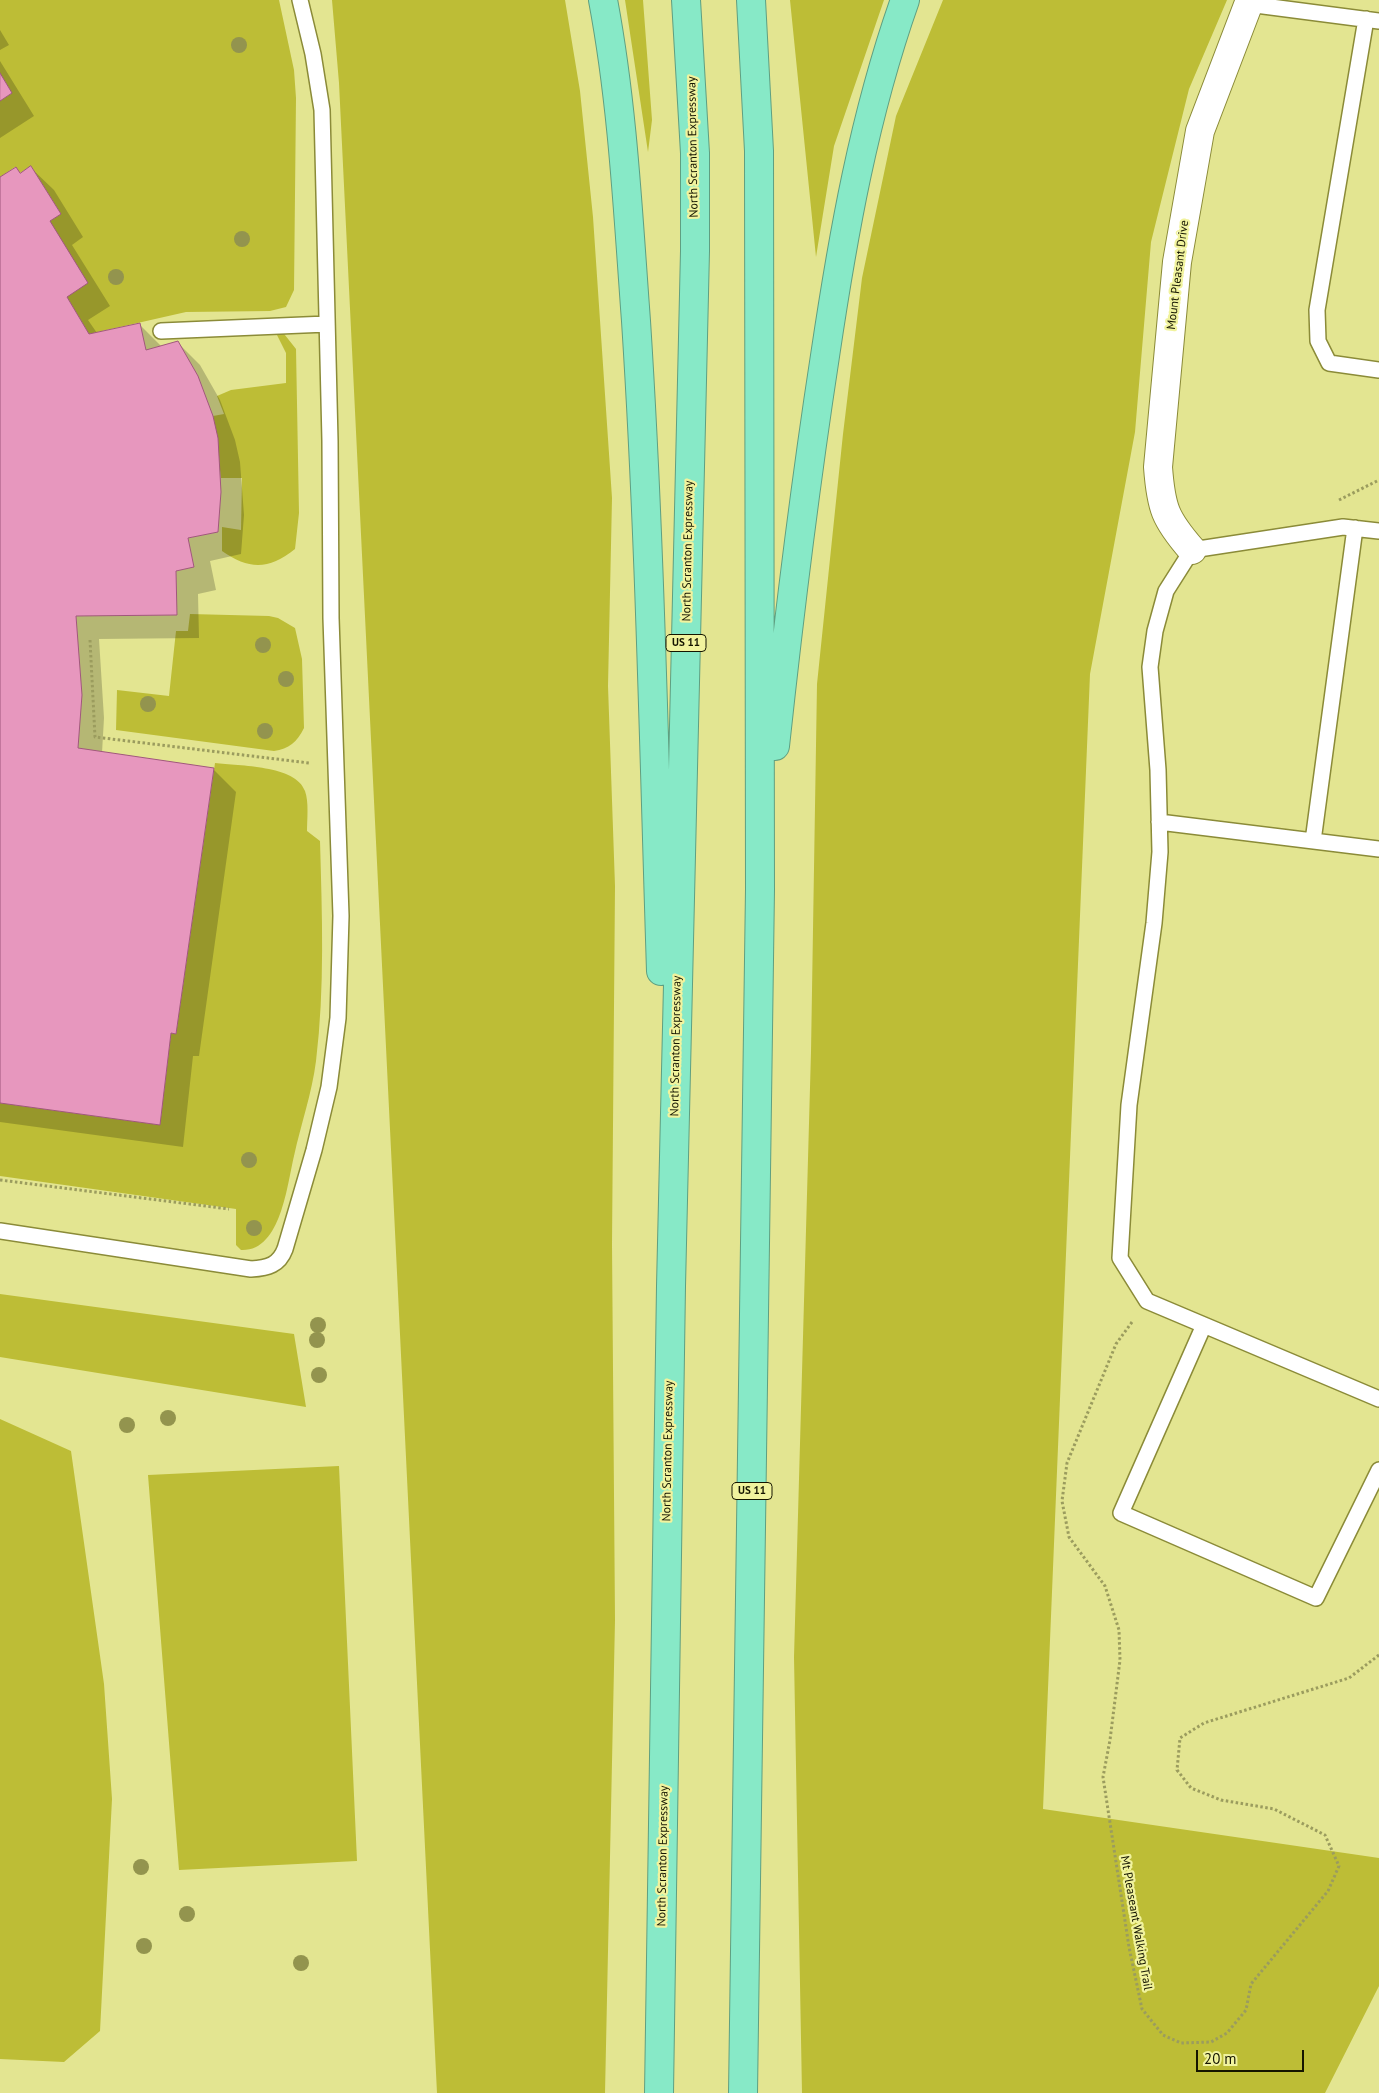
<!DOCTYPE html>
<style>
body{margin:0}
#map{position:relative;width:1379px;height:2093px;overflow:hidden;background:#e3e591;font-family:"PT Sans",sans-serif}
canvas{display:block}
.scale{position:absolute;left:1196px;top:2050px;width:108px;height:22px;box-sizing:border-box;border:2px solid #151500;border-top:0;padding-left:6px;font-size:15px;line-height:18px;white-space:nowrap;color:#151500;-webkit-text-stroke:4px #f1f39e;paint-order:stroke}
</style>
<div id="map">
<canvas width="1379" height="2093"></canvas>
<div class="scale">20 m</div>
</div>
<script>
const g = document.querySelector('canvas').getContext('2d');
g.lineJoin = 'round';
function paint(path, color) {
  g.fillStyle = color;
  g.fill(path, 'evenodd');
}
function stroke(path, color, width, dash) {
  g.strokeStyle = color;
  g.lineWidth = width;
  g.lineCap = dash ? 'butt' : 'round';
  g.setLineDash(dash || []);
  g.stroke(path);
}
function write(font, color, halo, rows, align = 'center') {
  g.font = font + ' "PT Sans",sans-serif';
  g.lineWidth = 4.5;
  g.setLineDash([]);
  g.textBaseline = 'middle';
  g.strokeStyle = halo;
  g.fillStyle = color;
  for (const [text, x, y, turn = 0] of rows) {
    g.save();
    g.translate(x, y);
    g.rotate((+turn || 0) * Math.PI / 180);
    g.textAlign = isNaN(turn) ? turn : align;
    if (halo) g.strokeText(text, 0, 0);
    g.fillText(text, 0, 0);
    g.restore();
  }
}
const green = new Path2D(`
 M0 0H279L294 70 296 98 294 290 286 307 270 311 186 312 89 334 67 297 50 221 61 214 31 166 20 173 15 167 0 177V101L12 93 0 73Z
 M332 0H565L580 91 593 217 612 498 608 686 615 886 612 1244 615 1620 605 2093H437L339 83Z
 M625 0H643L652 120 648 152Z
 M790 0H884L834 146 816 257Z
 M943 0H1227L1189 89 1151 242 1135 432 1090 674 1043 1809 1379 1858V1986L1325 2093H802L794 1657 811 1052 817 684 843 434 862 278 896 116Z
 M281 330 296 349 299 513 295 549C269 570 249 570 222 551V527L241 530 242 478H221L213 416 224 414 217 396 231 390 286 383V353L277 335Z
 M190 614 269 616 278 618 295 628 302 659 304 728C297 742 289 749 274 751L116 730 117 690 169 696 176 631H188Z
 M215 763C239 766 296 765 305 791 309 802 307 819 307 831L320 841C322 914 325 988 316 1061 312 1093 301 1124 294 1156 287 1185 281 1252 241 1250L236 1245V1209L0 1176V1103L160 1125 171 1033 176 1034Z
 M0 1294 294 1334 306 1407 0 1357Z
 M0 1419 71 1451 104 1684 112 1799 100 2031 64 2062 0 2059Z
 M339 1466 357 1861 179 1870 148 1475Z`);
const shadow = new Path2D(`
 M0 30 9 45 0 50Z
 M0 61 34 116 0 138Z
 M31 168 54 190 83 237 72 245 110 306 88 320 97 333 139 324 162 347 177 342 200 365 220 400 235 440 240 462 244 515 241 554 210 561 216 590 198 594 199 638 99 639 104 718 102 753 213 769 236 792 199 1056H193L183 1147 0 1122V178L21 174Z`);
const building = new Path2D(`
 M0 73 12 93 0 101Z
 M31 166 61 214 50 221 88 283 67 297 89 334 140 323 146 350 178 341 198 376 213 416 218 438 221 492 218 532 188 538 194 567 176 571 177 615 76 616 82 695 78 748 214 768 176 1034 171 1033 160 1125 0 1103V177L16 167 20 173Z`);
const path = new Path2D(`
 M1339 500 1379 480
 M90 640 95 737 309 763
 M0 1180 229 1209
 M1132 1322 1116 1344 1067 1463 1062 1501 1069 1537 1105 1586 1119 1630 1120 1660 1110 1740 1103 1777 1129 1947 1142 2009 1163 2035 1181 2043 1211 2042 1227 2033 1246 2010 1251 1984 1328 1891 1339 1866 1325 1835 1274 1809 1221 1800 1191 1788 1177 1770 1180 1738 1204 1723 1349 1678 1379 1655`);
const service = new Path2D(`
 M1248 4 1379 21
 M1366 19 1317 310 1318 341 1329 363 1379 370
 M161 331 327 324
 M1379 531 1343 527 1192 550 1166 591 1155 631 1150 667 1158 770 1160 852 1154 923 1129 1105 1120 1258 1147 1301 1379 1399
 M1159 822 1379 849
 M1313 841 1355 528
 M0 1231 251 1269C268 1268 279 1265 285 1249L314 1150 329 1087 338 1018 341 916 331 618 330 441 322 110 313 54 300 0
 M1204 1325 1121 1513 1316 1598 1379 1470`);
const minor = new Path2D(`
 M1192 550C1165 519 1161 508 1158 467L1177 262 1200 131 1250 0`);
const motorway = new Path2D(`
 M603 0C623 106 628 214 636 321 650 537 654 754 661 971
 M775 746C789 616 805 486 825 356 843 235 864 116 905 0
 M659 2093 671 1286 695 251V153L686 0
 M743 2093 760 889 759 151 751 0`);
const trees = [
 [239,45],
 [242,239],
 [116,277],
 [263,645],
 [286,679],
 [148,704],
 [265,731],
 [249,1160],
 [254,1228],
 [318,1325],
 [317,1340],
 [319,1375],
 [168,1418],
 [127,1425],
 [141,1867],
 [187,1914],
 [144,1946],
 [301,1963]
];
const shields = [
 [686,643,40],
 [752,1491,40]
];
const shieldNames = [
 ["US 11",686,643],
 ["US 11",752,1491]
];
const streetNames = [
 ["North Scranton Expressway",693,147,-91],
 ["Mount Pleasant Drive",1178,275,-83],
 ["North Scranton Expressway",688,551,-89],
 ["North Scranton Expressway",676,1046,-89],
 ["North Scranton Expressway",668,1451,-89],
 ["North Scranton Expressway",663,1856,-89],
 ["Mt Pleaseant Walking Trail",1136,1923,80]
];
paint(green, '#bdbd36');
paint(shadow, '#0003');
paint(building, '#e797be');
stroke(building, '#a0577c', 1);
stroke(service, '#8b8b38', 18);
stroke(minor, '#8b8b38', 30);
stroke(motorway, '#5f9f81', 30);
stroke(path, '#9b9c5e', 3, [2.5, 2.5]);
stroke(service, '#fff', 15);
stroke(minor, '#fff', 28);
stroke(motorway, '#87e9c7', 28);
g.fillStyle = '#93944e';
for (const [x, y] of trees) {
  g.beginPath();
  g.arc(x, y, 8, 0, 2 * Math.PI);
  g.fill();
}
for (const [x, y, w] of shields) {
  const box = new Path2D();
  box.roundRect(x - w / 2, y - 8.5, w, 17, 4);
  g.fillStyle = '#f1f39e';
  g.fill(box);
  stroke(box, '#151500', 1);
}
write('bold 11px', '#151500', null, shieldNames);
write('12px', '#151500', '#f1f39e', streetNames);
</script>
